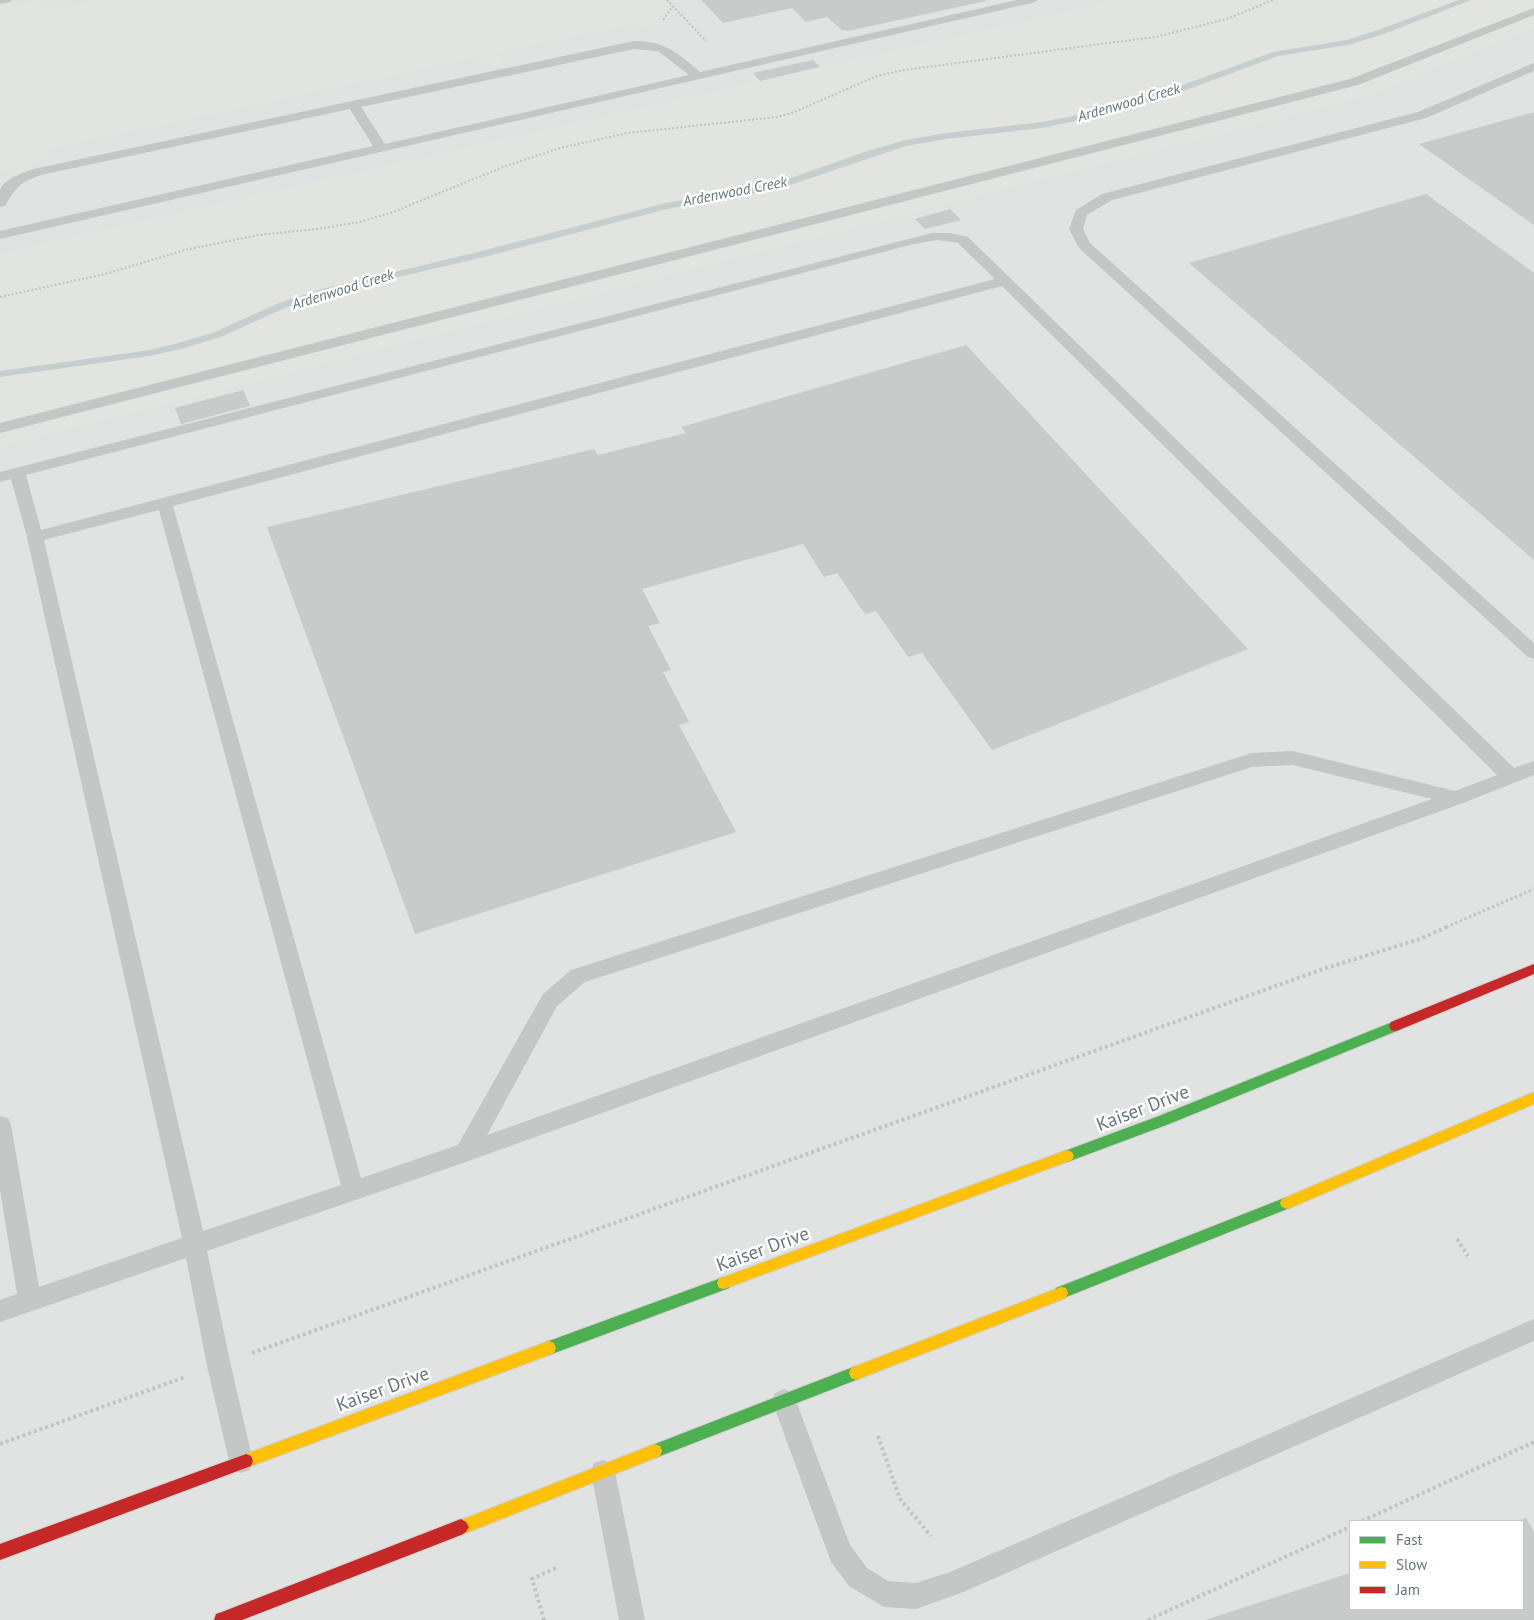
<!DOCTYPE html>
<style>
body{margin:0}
#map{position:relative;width:1534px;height:1620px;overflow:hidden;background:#f2f2f1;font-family:"PT Sans",sans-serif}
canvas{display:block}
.legend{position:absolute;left:1349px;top:1520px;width:175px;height:90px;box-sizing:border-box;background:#fff;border:1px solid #c2c8cb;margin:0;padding:6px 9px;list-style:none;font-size:15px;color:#66767d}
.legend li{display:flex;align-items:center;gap:10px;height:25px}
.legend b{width:25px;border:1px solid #c2c8cb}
</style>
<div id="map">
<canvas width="1534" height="1620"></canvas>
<ul class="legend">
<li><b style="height:6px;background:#4caf50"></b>Fast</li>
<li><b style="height:6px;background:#ffc107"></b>Slow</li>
<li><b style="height:6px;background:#c62828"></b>Jam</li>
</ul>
</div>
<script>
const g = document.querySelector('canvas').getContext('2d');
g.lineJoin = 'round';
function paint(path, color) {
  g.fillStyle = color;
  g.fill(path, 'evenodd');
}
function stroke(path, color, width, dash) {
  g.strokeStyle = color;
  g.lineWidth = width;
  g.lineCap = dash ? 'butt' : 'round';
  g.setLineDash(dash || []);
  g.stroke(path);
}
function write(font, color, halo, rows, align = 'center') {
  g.font = font + ' "PT Sans",sans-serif';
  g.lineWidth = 5;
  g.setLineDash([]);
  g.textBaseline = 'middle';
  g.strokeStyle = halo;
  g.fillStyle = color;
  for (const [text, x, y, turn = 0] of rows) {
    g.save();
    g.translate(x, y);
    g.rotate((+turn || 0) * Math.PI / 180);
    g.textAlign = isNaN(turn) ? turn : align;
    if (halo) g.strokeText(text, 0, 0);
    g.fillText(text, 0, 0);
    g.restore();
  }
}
const built = new Path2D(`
 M0 0H1534V1620H0ZM1350 1521H1523V1609H1350Z`);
const green = new Path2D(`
 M99 0H661L668 7 652 26 637 28 633 24 497 53 502 64 484 67 473 58 45 150 47 161 0 173V8L36 2H39L43 11Z
 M1116 0H1534V28L1365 97 0 447V253Z`);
const stream = new Path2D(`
 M1459 0H1471L1384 34 1348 45 1278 56 1189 89 1100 116 1042 128 946 139 906 146 778 189 667 209 480 258 329 293 287 307 223 336 185 348 150 356 0 377V371L150 350 178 343 215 332 279 303 322 289 474 253 666 203 773 184 868 151 905 140 946 133 1042 122 1095 112 1183 85 1273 52 1347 40 1378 30Z`);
const building = new Path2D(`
 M701 0H986V1L848 31 842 30 827 17 806 22 792 8 723 23Z
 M813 60 820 67 760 81 753 73Z
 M1534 112V225L1419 144Z
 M1426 194 1534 273V560L1189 263Z
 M950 209 961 220 925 229 915 219Z
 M966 345 1248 649 992 750 922 653 908 657 876 611 865 614 837 573 824 577 803 544 642 589 660 623 648 626 671 670 663 672 689 722 679 725 736 832 415 934 267 527 594 449 598 455 686 433 681 427Z
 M243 390 250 406 181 424 175 408Z
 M1526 1518 1534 1531V1620H1205L1350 1573V1609H1523V1521H1516Z`);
const pathFar2 = new Path2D(`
 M667 0 706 41
 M663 20 673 6
 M0 297 105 274 185 250 258 235 317 229 360 222 393 212 506 166 560 148 628 133 777 117 792 113 877 76 904 70 1155 37 1227 19 1273 0`);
const pathFar1 = new Path2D(`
 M1446 927 1534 889`);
const path = new Path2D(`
 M1457 1239 1468 1256
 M252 1353 1323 969 1420 939 1449 926
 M878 1436 900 1499 931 1536
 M0 1444 185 1377
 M1362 1521 1534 1442
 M544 1620 532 1579 558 1567
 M1148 1620 1350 1527`);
const lane = new Path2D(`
 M0 0H12L10 2 0 4Z
 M1017 0H1038L1032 3 0 239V231L373 146 350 109 41 175C19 183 17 186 5 206L0 207C0 202 0 195 0 190 4 178 27 171 38 168L634 41C665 41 678 53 700 72ZM634 49 658 51 689 75 385 144 361 107Z
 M1534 8V15L1358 85 0 433V423L1350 79Z
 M1534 63V71L1426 118 1112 200 1087 215 1083 229 1090 243 1534 643V659L1528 657 1079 248 1069 229 1076 210 1102 194 1418 112Z
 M932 233H950L968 237 1514 768 1534 761V775L1463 803 466 1162 207 1251 231 1366 253 1461 250 1470 241 1473 232 1470 229 1461 207 1366 186 1258 0 1322V1300L17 1294 0 1190V1116L8 1118 11 1125 39 1287 182 1238 27 537 11 479 0 482V472ZM938 240 958 243 995 279 41 530 26 475 914 244ZM1002 286 1497 775 1455 791 1293 751 1252 753 571 970 543 994 458 1145 361 1178 173 506ZM159 510 341 1185 203 1231 44 540ZM1293 765 1432 799 487 1135 557 1006 585 982 1252 767Z
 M1534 1319V1341L961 1593 916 1609 884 1607 849 1586 831 1562 772 1401 775 1393 784 1389 793 1393 850 1545 867 1568 888 1581 916 1583 950 1572Z
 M603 1460 612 1463 615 1472 645 1620H619L591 1472 594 1463Z`);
const fast = new Path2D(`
 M1395 1021 1399 1022 1401 1026 1399 1030 1169 1124 1067 1162 1062 1160 1060 1156 1062 1152 1159 1116Z
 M1287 1197 1292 1199 1294 1203 1292 1207 1061 1299 1056 1298 1054 1293 1056 1288Z
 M724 1277 729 1278 731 1283 729 1288 549 1355 544 1353 542 1348 544 1343 549 1341Z
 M856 1366 861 1368 863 1373 861 1378 655 1458 650 1456 648 1451 650 1446Z`);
const slow = new Path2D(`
 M1534 1092V1104L1292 1207 1287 1209 1282 1207 1280 1203 1282 1199Z
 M1067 1150 1072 1152 1074 1156 1072 1160 724 1289 719 1288 717 1283 719 1278 724 1277Z
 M1061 1287 1066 1288 1068 1293 1066 1298 856 1380 851 1378 849 1373 851 1368Z
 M549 1341 554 1343 556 1348 554 1353 549 1355 246 1468 241 1466 239 1461 241 1456 246 1454Z
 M655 1444 660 1446 662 1451 660 1456 461 1535 456 1532 453 1527 456 1522Z`);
const jam = new Path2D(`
 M1534 964V974L1399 1030 1395 1031 1391 1030 1389 1026 1391 1022Z
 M246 1454 251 1456 253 1461 251 1466 0 1560V1544Z
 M461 1519 466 1522 469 1527 466 1532 461 1535 242 1620H214L216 1614 222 1612Z`);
const farWaternames = [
 ["Ardenwood Creek",1129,103,-16],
 ["Ardenwood Creek",735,192,-11],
 ["Ardenwood Creek",343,290,-17]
];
const nearStreetnames = [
 ["Kaiser Drive",1143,1109,-21],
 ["Kaiser Drive",763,1250,-20],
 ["Kaiser Drive",383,1390,-20]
];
paint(built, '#e1e3e2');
paint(green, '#e2e4df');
paint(stream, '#c6cecf');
paint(building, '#c9caca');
stroke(fast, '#cecfcf', 2);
stroke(slow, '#cecfcf', 2);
stroke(jam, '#cecfcf', 2);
stroke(pathFar2, '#c3c4c4', 2, [2, 2]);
stroke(pathFar1, '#c3c4c4', 3, [2.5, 2.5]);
stroke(path, '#c3c4c4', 4, [3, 3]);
paint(lane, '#c5c6c6');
paint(fast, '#4caf50');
paint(slow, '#ffc107');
paint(jam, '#c62828');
write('italic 15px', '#63777b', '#fff', farWaternames);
write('19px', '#66767d', '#fff', nearStreetnames);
</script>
